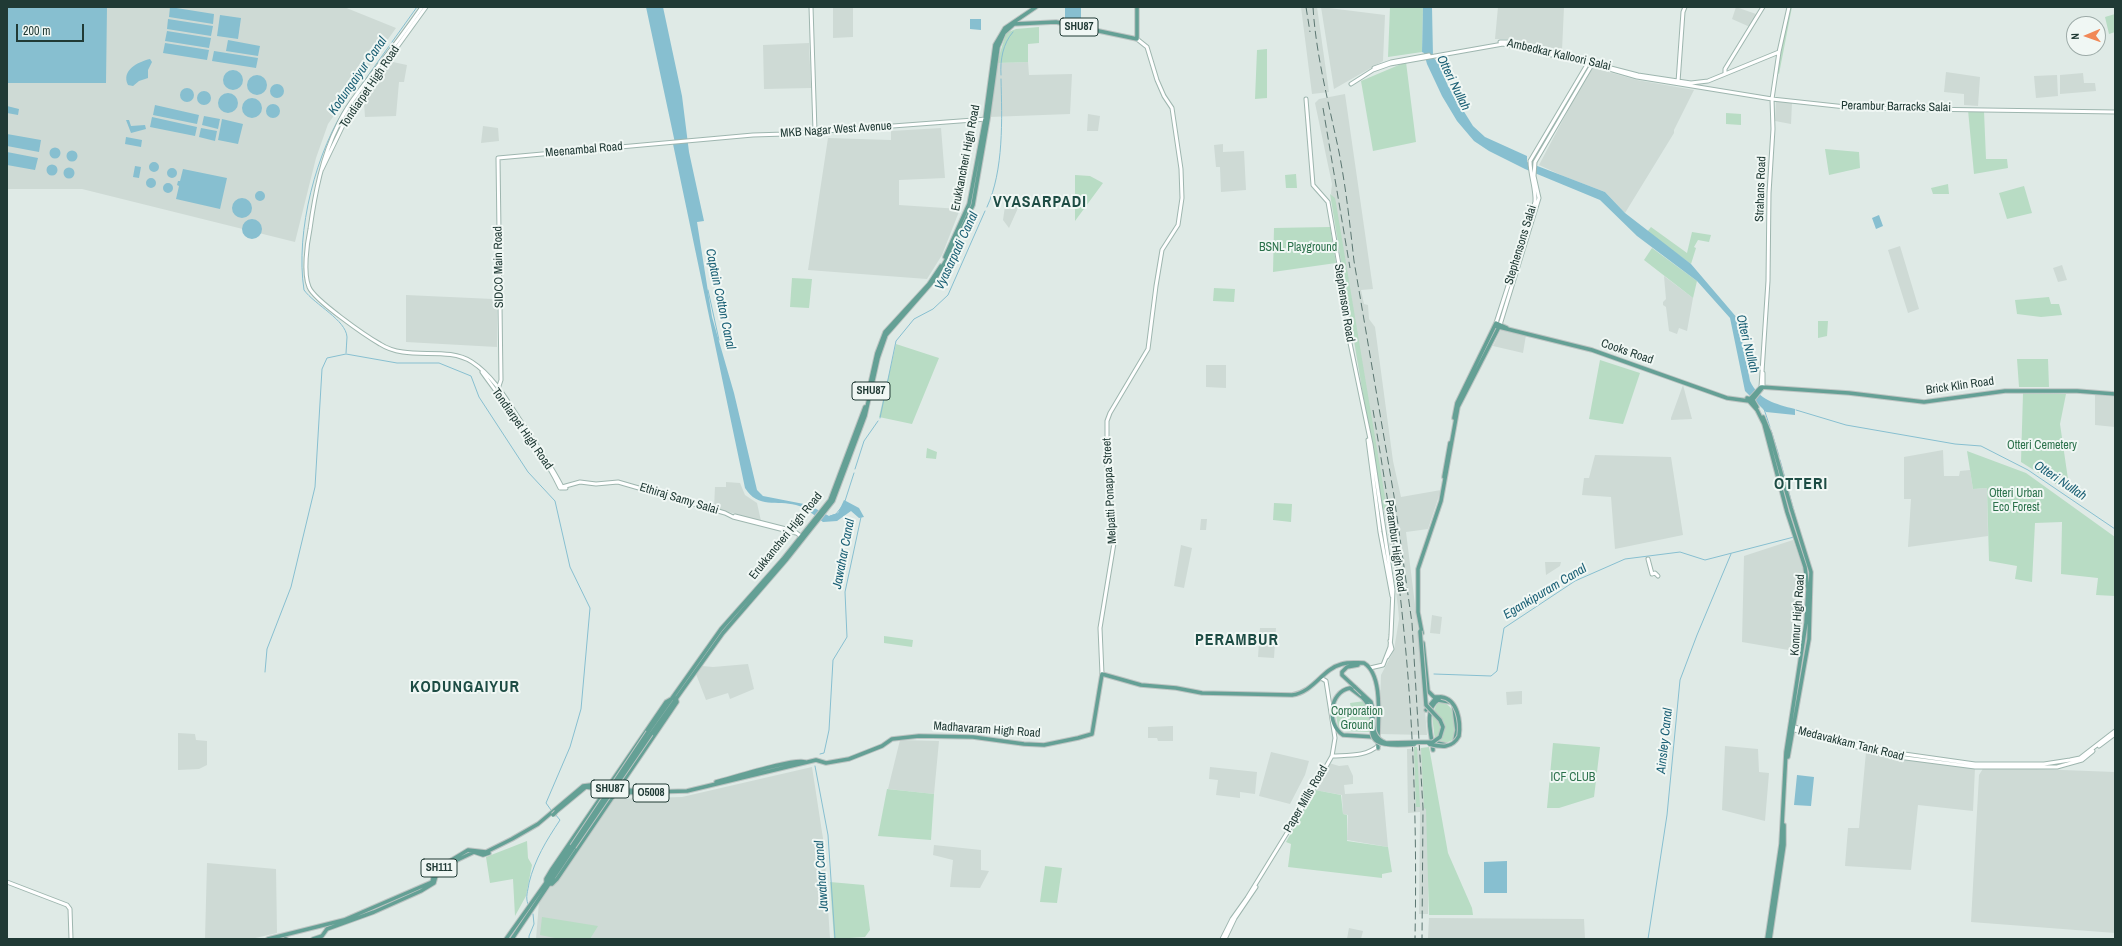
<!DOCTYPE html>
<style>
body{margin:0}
#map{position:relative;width:2122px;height:946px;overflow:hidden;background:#dfeae6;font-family:"Archivo Narrow",sans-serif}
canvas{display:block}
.frame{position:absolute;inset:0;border:8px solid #203a35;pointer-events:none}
.north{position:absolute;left:2066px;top:16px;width:40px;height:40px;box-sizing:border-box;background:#f0f7f4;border:1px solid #9daba8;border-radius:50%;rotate:268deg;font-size:11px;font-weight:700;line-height:16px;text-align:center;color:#203a35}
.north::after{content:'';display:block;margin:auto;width:14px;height:18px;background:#f18857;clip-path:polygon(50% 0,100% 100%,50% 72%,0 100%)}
.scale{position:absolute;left:16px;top:24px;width:68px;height:18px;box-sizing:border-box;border:2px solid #203a35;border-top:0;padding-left:5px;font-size:12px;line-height:14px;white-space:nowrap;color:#203a35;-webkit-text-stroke:3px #f0f7f4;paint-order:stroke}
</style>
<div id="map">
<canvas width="2122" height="946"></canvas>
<div class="frame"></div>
<div class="north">N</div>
<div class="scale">200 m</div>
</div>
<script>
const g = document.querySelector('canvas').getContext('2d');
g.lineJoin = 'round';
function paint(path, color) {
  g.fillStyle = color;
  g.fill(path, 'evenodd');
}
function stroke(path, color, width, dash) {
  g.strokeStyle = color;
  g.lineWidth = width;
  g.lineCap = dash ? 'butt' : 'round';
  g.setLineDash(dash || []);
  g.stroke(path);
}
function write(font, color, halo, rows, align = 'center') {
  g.font = font + ' "Archivo Narrow",sans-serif';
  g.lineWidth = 4;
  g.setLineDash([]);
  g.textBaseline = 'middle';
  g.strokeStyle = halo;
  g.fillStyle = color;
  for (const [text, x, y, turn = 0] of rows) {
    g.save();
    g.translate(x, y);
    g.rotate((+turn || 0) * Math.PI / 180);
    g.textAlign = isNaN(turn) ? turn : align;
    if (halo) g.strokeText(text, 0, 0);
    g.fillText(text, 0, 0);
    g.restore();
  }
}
const built = new Path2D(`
 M7 7H344L396 28 328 124 316 158 295 242 82 189H7Z
 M833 7H853V37L833 38Z
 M1301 7H1317L1329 92 1312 94Z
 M1321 7 1385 15 1383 61 1334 89Z
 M1498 7H1564L1562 50 1511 39H1495Z
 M1736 7 1756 14 1750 27 1732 19Z
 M809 43 811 88 764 89 763 45Z
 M388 61 407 65 404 82H399L396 116 365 117 364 103 361 101Z
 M1028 62 1029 75 1072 74 1070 114 989 117 997 63Z
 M1591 67 1637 80 1694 90 1674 130V133L1625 213 1605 192 1563 176 1539 165Z
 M1946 72 1980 77 1978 106 1964 105V94L1944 92Z
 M2083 73 2084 83H2095L2096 91 2060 94V75Z
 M2057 75 2058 96 2036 98 2034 76Z
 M1345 94 1373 289 1361 290 1364 304 1368 305 1369 319 1375 327 1393 461 1401 497 1441 490 1428 529 1406 532 1419 637 1427 735 1379 734 1381 675 1394 650 1399 619 1398 607 1388 533 1356 354 1331 193 1332 184 1315 103 1319 99Z
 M1776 101 1792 103 1791 124 1775 121Z
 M1088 114 1100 116 1098 131H1087Z
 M483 126 498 128 499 141 481 143Z
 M941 128 945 178 899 180V205L960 209 942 255 927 279 808 270 828 138 891 140V131Z
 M1223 144V152L1244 151 1246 190 1221 192 1220 167H1216L1214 145Z
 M1006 199 1018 208 1009 228 1003 220Z
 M1900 246 1919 309 1908 313 1888 250Z
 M2062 265 2067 280 2058 282 2053 268Z
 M1664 276 1693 298 1687 331 1679 328 1677 334 1669 331 1666 307 1663 305V302L1666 299Z
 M406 295 493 299 497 302V347L406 342Z
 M1501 329 1526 335 1523 353 1493 346Z
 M1206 365H1226V388L1206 387Z
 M1683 385 1692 419 1671 420V418Z
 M2095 395 2115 397V427L2095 425Z
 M1943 450 1944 476H1959L1960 471 1970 470 1973 489 1987 488 1988 536 1908 547 1911 499H1904V457Z
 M1595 455 1671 457 1683 535 1615 549 1611 497 1582 495 1584 478H1589Z
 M726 482 740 483 745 495 757 503 761 521 714 508 715 487H726Z
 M1201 519H1207L1206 530H1200Z
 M1793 540 1805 574 1800 652 1742 642 1744 556Z
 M1181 545 1192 548 1184 588 1174 586Z
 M1545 562H1561L1560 566 1546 575Z
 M1432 615 1442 617 1440 634 1430 633Z
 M1260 628H1276L1274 658 1258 657Z
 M748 664 754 689 730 699 728 693 706 700 696 674 702 666 713 667Z
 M1522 691V704L1507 705 1506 692Z
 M1173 726V741H1158L1157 738H1148V727Z
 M178 733 195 734 196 740 207 741V765L199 769 178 770Z
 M900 740 939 741 934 794 888 789Z
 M1725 746 1758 749 1759 772 1769 773 1765 821 1722 810Z
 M1429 748 1428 914H1419L1420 812 1408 813 1407 749Z
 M1271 752 1309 761 1305 775 1290 804 1259 796Z
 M1866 752 1922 762 1975 768 1973 811 1918 805 1911 870 1845 866 1848 828H1859Z
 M1329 763 1339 766 1348 765 1353 776V784L1344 785 1345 794 1383 792 1388 847 1347 840 1348 815 1343 814 1342 795 1315 790Z
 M812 767 824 845 830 939H536L539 902 613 799 682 797Z
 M1210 767 1257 772 1255 794 1240 792V798L1216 795 1218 780 1209 779Z
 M1984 767 2115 772V933L1971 922 1979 775Z
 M934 845 981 850V870L989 871 980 888 950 887 953 860 933 855Z
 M207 863 276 869 277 933 251 939H205Z
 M1429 918 1584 919 1585 939H1412L1428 938Z
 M1349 928 1363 931 1361 939H1347Z`);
const green = new Path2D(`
 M1390 7H1423L1422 52 1388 57Z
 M1790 7H1792L1779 74 1777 73Z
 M2115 14V32L2109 34 2105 17Z
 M1039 27V43L1028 44V62L997 63 1006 33 1016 29Z
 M1267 49V98L1255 99 1257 50Z
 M1406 62 1416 142 1373 151 1361 81Z
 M1968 110 1984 111 1986 159H2007L2008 168 1974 174Z
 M1726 113 1741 114V125L1726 124Z
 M1825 149 1859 152 1860 168 1829 175Z
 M1296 174 1297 188H1286L1285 175Z
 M1075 175 1090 176 1103 183 1075 221Z
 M1948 184 1949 194H1933L1931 188Z
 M2024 186 2032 213 2007 219 1999 193Z
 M1330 194 1335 198 1336 203 1387 509 1382 510Z
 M1330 227 1336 263 1273 272 1274 228Z
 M1651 227 1687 253 1692 232 1711 235 1709 242 1698 240 1694 247 1696 248 1691 264 1647 232Z
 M1652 248 1697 281 1693 298 1644 260Z
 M792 278 812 279 809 308 790 307Z
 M1214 288 1235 289 1234 302 1213 301Z
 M2049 297 2051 304H2059L2062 315 2041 317 2017 314 2015 300Z
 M1818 321H1828L1827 336 1818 338Z
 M896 344 939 358 912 424 879 417Z
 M2017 359H2048L2049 387H2019Z
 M1600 360 1640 373 1623 424 1589 419Z
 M2023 393 2066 394 2060 424 2070 493 2021 462Z
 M927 448 937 452 936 459 926 458Z
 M1967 451 2026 473 2115 537V596L2096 595 2098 578 2061 574 2062 522 2035 523 2032 582 2015 579 2017 566 1989 561 1987 488 1973 489Z
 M1274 503 1292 504 1291 522 1273 520Z
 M884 636 913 640 912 647 884 643Z
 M1365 701 1369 711 1371 732 1342 731 1338 727 1335 709 1351 708 1350 703Z
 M1438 701C1458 705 1454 720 1456 737 1449 744 1444 743 1435 741L1432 715Z
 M1553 743 1600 747 1594 797 1559 808H1547Z
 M1414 747H1417L1420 807H1416Z
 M1429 747 1448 853 1472 908 1473 915H1429L1426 809 1424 808 1421 748Z
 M887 789 934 794 931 840 878 836Z
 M1315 790 1341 795 1343 814 1347 815V841L1388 847 1392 872 1382 874V878L1288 867 1291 844 1286 842Z
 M527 841 528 858 532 865 526 896 515 916 513 879 490 883 486 857Z
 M1045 866 1062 868 1057 903 1040 902Z
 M830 882 864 885 870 930 865 937 834 939Z
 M542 917 598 926 590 939H560L540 935Z`);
const water = new Path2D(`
 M7 7H107L106 83H7Z
 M170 7 214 14 213 24 169 17Z
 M646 7H663L682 96 689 152 704 221 697 222 712 317 734 393 757 490 763 496 809 505 829 516 838 513 844 500 859 508 864 517 859 518 851 511 837 521 823 522C815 516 807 508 796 505 777 500 758 509 745 488L673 144 675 143Z
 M1065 7H1081V25L1065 22Z
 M1423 7H1432L1433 57 1439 64 1448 86 1473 126 1485 137 1527 156V162L1605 192 1625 213 1691 264 1738 319 1750 381C1759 400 1775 404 1795 409V415L1766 412 1745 391 1730 318 1697 281 1637 236 1600 200 1525 169 1489 151 1474 141 1457 121 1442 96 1427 64 1424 53 1422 52Z
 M220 15 241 18 238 39 217 36Z
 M168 19 213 26 211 36 167 29Z
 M970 19H981V30L970 29Z
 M167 31 211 38 209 48 165 41Z
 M228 40 260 46 258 56 226 51Z
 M165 43 209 50 207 60 163 53Z
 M214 51 258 58 256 68 212 61Z
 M150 59 152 62 148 70V78L139 81 133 86 128 85C121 70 138 62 150 59Z
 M223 80a10 10 0 1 1 20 0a10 10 0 1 1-20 0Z
 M247 85a10 10 0 1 1 20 0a10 10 0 1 1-20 0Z
 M270 91a7 7 0 1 1 14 0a7 7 0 1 1-14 0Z
 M180 95a7 7 0 1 1 14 0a7 7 0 1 1-14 0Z
 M197 98a7 7 0 1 1 14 0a7 7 0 1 1-14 0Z
 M218 103a10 10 0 1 1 20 0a10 10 0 1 1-20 0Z
 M242 108a10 10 0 1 1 20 0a10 10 0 1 1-20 0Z
 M266 111a7 7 0 1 1 14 0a7 7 0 1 1-14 0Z
 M155 105 199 115 197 124 153 115Z
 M7 106 19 109 18 115 7 113Z
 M204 116 220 119 218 129 202 125Z
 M152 117 197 127 195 136 150 127Z
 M222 119 243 124 238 144 218 140Z
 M126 120H129L131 126 145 125 146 129 131 133Z
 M201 128 217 131 215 141 199 137Z
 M7 134 41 140 39 152 7 146Z
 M126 137 142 140 141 147 125 144Z
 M49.5 153a5.5 5.5 0 1 1 11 0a5.5 5.5 0 1 1-11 0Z
 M66.5 156a5.5 5.5 0 1 1 11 0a5.5 5.5 0 1 1-11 0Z
 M7 152 38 158 35 170 7 165Z
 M149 167a5 5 0 1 1 10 0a5 5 0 1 1-10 0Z
 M46.5 170a5.5 5.5 0 1 1 11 0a5.5 5.5 0 1 1-11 0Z
 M135 166 141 167 139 178 133 177Z
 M63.5 173a5.5 5.5 0 1 1 11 0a5.5 5.5 0 1 1-11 0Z
 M167 173a5 5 0 1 1 10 0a5 5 0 1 1-10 0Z
 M183 169 227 178 220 209 176 199 179 186 177 185 178 181H180Z
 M146 183a5 5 0 1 1 10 0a5 5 0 1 1-10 0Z
 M163 188a5 5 0 1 1 10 0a5 5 0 1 1-10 0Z
 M255 196a5 5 0 1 1 10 0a5 5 0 1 1-10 0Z
 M232 208a10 10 0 1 1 20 0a10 10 0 1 1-20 0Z
 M1879 215 1883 226 1876 229 1872 218Z
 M242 229a10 10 0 1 1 20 0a10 10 0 1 1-20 0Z
 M1797 775 1814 777 1811 806 1794 805Z
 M1507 861V893H1484V862Z`);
const stream = new Path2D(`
 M1001 75C1000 60 1003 43 1013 32
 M357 91 417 7
 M987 207C1004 170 1002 119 1001 79
 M708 290 719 340
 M346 353C346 348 347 342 347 337 346 320 315 305 304 290 295 232 316 150 349 102
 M1764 409 1770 427
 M1796 410 1846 425 1955 444 1981 446 2028 470 2115 529
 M880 418 896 341 914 319 933 309 948 295 985 211
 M1771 430 1779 456
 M1780 460 1800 533
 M855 469 864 441 878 421
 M845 501 854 473
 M830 516 836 514 843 505
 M265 672 267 649 291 587 315 487 322 369 327 358 346 354 397 363H439L471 376 479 397 528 472 555 501 570 567 590 608 581 709 570 747 546 803 551 810
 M1434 674 1491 676 1497 671 1504 628 1575 581 1625 559 1680 552 1705 560 1794 537
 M820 754 824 753 829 730 833 660 847 637 845 592 861 517
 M815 766 828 835 835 939
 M528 904C525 897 528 891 529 883 535 859 546 841 560 820L555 814
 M529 939V936L534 924 533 914
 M1648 939 1667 815 1680 680 1697 635 1731 554`);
const secondary = new Path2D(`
 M422 7C408 27 394 46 379 65 365 84 348 103 338 125 322 157 315 193 310 229 307 244 303 273 309 287 314 300 366 336 380 344 408 362 445 345 472 362 495 377 509 404 524 426 537 446 551 465 562 487L580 482 596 484 618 482 725 513 733 517 796 533
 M811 7 815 131
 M1500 42H1510L1638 75 1691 83 1708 81 1779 52
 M1374 68 1391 62 1429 55
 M1725 73V69L1763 7
 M1678 82 1683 12 1685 7
 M1351 84 1373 70 1390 64 1503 44 1592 64 1637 77 1772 99 1855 108 2115 112
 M1306 99 1313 185 1328 202 1345 299 1350 343 1371 444 1393 590 1391 635 1390 647 1383 665 1370 668
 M322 169 348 115 426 7
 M1496 323 1535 202C1536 189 1530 175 1530 161L1588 63
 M1500 325 1539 198 1534 176 1535 162 1593 63
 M482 372C509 410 540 446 560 488H566
 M1763 373V387
 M1761 387 1768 281 1769 193 1773 129 1772 99 1779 52 1789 7
 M497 392 501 380 498 158 753 135 785 134 987 119
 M1368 440 1380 532 1392 596
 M735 516 794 531 803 538
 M1648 559 1652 574 1655 573 1658 576
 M1387 657 1392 649 1390 641
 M1102 674 1100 628 1115 537 1107 468V421L1110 413 1148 349 1156 286 1162 250 1178 225 1182 198 1181 169 1172 108 1164 96 1157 80 1147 47 1137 39
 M1791 726 1876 750 1975 764H2044L2070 760 2080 758 2115 731
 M1791 729 1890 756 1975 767H2057L2082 760 2093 751
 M2099 746 2115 734
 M1332 756C1348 755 1366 757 1379 745
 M7 882 67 905 70 909 71 939
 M1222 939 1232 919 1247 898 1303 807 1332 756 1335 738 1326 681 1321 678
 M1225 939 1235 918 1256 887`);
const primary = new Path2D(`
 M945 257 969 204 985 119 995 45 1005 28 1036 7
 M1495 326 1592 350 1727 398 1749 401 1757 410 1764 424 1787 512 1805 567 1808 589 1806 623 1786 752 1781 844 1767 939
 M868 393 877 353 885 332 929 284 941 266
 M1747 398 1753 400 1757 407
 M1749 400 1761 387 1849 393 1924 402 2005 391H2077L2115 394
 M1751 402 1763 387
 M1763 417 1770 434 1791 508 1811 572 1809 639 1788 757
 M1454 418 1457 403 1496 323 1507 328
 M1444 477 1450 443
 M1422 633 1418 612V569L1441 501 1458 407 1500 325
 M1423 643 1428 691 1434 697H1441
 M1355 687 1342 675V672L1347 667 1358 665
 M1362 697 1350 688C1329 692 1326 724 1343 735L1375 737
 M1454 707 1457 730 1455 740
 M1426 710 1435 699
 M648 732 721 629 783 559 830 500 865 407
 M651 734 723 633 787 559 833 501 865 416 878 358 886 335 935 279 951 252 973 205 988 119 998 47 1004 33 1014 24 1056 22 1137 39V7
 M1433 742 1446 745
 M1433 750C1432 736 1423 710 1438 700L1450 702
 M716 782C732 778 794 758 805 762
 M618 788 624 790 645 791
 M615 793 687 791 816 760 826 763 849 759 882 746 892 739 919 736 973 737 1024 744 1044 745 1078 738 1092 734 1102 674 1141 685 1176 688 1202 693 1292 695C1314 692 1322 669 1342 664 1349 662 1356 663 1364 663 1385 676 1377 726 1378 748
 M557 811 586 787 598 789
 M453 862 474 852 483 855 489 853
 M546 883V879L552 869 666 702 673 698
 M549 884H552L557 879 677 702 676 698
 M268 939 344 920 432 882 435 870 468 850 486 852 512 839 538 824 583 786 591 785 606 789
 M285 939H286
 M313 939 322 936 327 929 374 912 421 891 434 883 437 872 445 866
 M506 939 572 846
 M512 939 574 847
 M1770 939 1784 845V825`);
const rail = new Path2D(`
 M1306 7 1310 32
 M1313 7C1316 56 1329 104 1339 152 1346 188 1350 225 1354 261L1394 496 1412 623 1423 808 1422 939
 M1323 108 1350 268
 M1373 410C1385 480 1396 551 1403 622 1414 727 1417 834 1415 939`);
const primaryBridge = new Path2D(`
 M1355 687 1371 702C1376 717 1367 736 1386 743L1433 742 1440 737 1443 727 1440 720 1426 705 1420 631
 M1362 697C1388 722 1345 751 1415 744
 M1429 744C1441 747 1452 749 1459 736 1461 722 1458 699 1441 697
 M553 815 556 812
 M572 846 648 732
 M574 847 651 734`);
const shields = [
 [1079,27,38],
 [871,391,38],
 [610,789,38],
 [651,793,36],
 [439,868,36]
];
const shieldNames = [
 ["SHU87",1079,27],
 ["SHU87",871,391],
 ["SHU87",610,789],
 ["O5008",651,793],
 ["SH111",439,868]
];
const streetNames = [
 ["Ambedkar Kalloori Salai",1559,55,13],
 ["Tondiarpet High Road",370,87,-56],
 ["Perambur Barracks Salai",1896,107,1],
 ["MKB Nagar West Avenue",836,130,-4],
 ["Meenambal Road",584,150,-5],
 ["Erukkancheri High Road",966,158,-79],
 ["Strahans Road",1761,189,-88],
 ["Stephensons Salai",1521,245,-73],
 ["SIDCO Main Road",499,267,-91],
 ["Stephenson Road",1344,303,81],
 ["Cooks Road",1627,352,19],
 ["Brick Klin Road",1960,386,-8],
 ["Tondiarpet High Road",522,429,55],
 ["Melpatti Ponappa Street",1110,491,-93],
 ["Ethiraj Samy Salai",679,499,17],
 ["Erukkancheri High Road",786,536,-51],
 ["Perambur High Road",1395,546,82],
 ["Konnur High Road",1798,615,-86],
 ["Madhavaram High Road",987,730,4],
 ["Medavakkam Tank Road",1851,744,14],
 ["Paper Mills Road",1306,799,-60]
];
const parkNames = [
 ["BSNL Playground",1298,248],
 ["Otteri Cemetery",2042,446],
 ["Otteri Urban",2016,494],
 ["Eco Forest",2016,508],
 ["Corporation",1357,712],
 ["Ground",1357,726],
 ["ICF CLUB",1573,778]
];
const waterNames = [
 ["Kodungaiyur Canal",358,76,-55],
 ["Otteri Nullah",1453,83,64],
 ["Vyasarpadi Canal",957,251,-65],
 ["Captain Cotton Canal",720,299,78],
 ["Otteri Nullah",1747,344,76],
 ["Otteri Nullah",2060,481,34],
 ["Jawahar Canal",844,554,-79],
 ["Egankipuram Canal",1545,592,-31],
 ["Ainsley Canal",1665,741,-84],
 ["Jawahar Canal",822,876,-94]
];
const districtNames = [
 ["VYASARPADI",1040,203],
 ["OTTERI",1801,485],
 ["PERAMBUR",1237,641],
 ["KODUNGAIYUR",465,688]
];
paint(built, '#cedad5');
paint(green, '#b8dcc4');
paint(water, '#87bfd0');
stroke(stream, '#87bfd0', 1);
stroke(secondary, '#9eb6af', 5);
stroke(primary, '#bcc4c2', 5.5);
stroke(secondary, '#fff', 3);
stroke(primary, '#64a095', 3.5);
stroke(rail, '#5b7671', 1, [8, 4]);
stroke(primaryBridge, '#bcc4c2', 5.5, []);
stroke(primaryBridge, '#64a095', 3.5);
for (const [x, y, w] of shields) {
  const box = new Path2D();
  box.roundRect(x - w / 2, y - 9, w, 18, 3);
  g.fillStyle = '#f0f7f4';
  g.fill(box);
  stroke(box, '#203a35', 1);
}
write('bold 11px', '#203a35', null, shieldNames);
write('12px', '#203a35', '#f0f7f4', streetNames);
write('12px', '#2b714b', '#f0f7f4', parkNames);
write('italic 13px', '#1b6075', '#f0f7f4', waterNames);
g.letterSpacing = '1px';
write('bold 16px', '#1d4c44', '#f0f7f4', districtNames);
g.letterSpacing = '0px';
</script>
